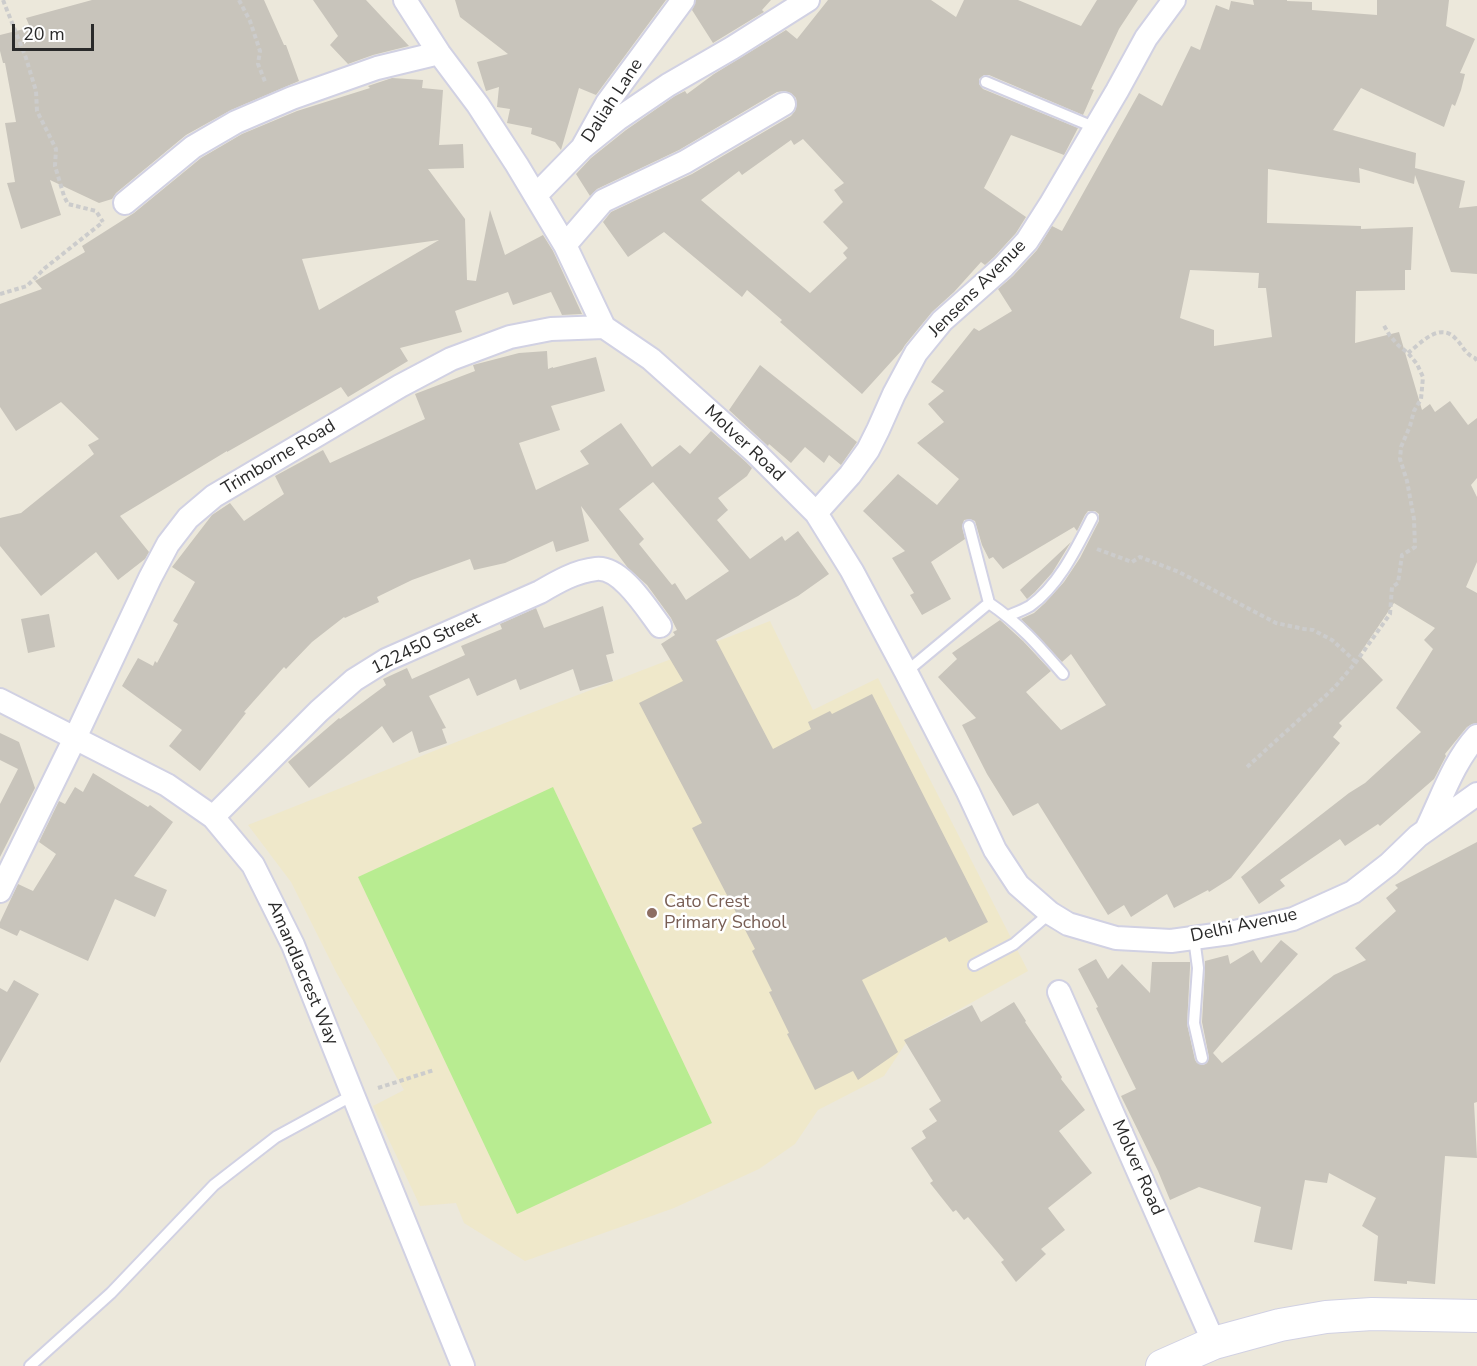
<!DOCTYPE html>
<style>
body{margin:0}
#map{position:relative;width:1477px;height:1366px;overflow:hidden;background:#ece8db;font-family:"Nunito Sans",sans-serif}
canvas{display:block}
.scale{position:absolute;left:12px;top:24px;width:82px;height:27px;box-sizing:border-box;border:3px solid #2a2a2a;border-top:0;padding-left:8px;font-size:18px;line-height:21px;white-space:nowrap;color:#2a2a2a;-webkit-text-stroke:4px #fff;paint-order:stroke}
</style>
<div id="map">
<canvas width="1477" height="1366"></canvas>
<div class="scale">20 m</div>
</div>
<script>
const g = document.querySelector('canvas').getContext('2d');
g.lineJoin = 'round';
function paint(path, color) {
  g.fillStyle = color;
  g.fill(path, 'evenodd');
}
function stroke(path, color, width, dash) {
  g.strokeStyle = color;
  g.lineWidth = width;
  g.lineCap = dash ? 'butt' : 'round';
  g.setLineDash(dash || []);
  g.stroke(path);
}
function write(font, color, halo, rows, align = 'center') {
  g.font = font + ' "Nunito Sans",sans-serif';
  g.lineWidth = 5;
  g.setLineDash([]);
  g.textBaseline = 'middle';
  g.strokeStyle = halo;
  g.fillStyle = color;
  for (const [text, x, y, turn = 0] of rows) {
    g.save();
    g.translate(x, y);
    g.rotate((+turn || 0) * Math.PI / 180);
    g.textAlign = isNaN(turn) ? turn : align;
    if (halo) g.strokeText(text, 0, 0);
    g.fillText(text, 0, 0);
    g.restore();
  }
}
const education = new Path2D(`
 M770 621 813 710 878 678 1028 971 910 1037 884 1076 818 1110 795 1144 759 1169 674 1208 525 1261 464 1223 456 1203 420 1206 373 1106 404 1090 336 972 291 882 248 825 479 733Z`);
const pitch = new Path2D(`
 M553 787 712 1123 517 1214 358 877Z`);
const building = new Path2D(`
 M92 0H264L284 45H286L299 81 231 110 186 135 116 193 112 199 99 203 50 180 61 215 21 229 7 183 15 182 5 123 16 122 5 63H3L0 51V35L24 29 23 26 29 25 26 18Z
 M313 0H366L409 46 373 55 348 64 330 45 338 36Z
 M455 0H666L596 95 579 88 561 150 555 142 531 134 532 128 507 123 510 109 497 107 499 87 486 91 477 62 508 54 460 17Z
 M696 0H771L762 10 764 12 713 43 692 10Z
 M828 0H931L956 17 964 0H1018L1081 26 1097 0H1138L1119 29 1091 89 1094 90 1083 115 989 75H984L979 79V84L983 89 1078 128 1064 155 1011 135 984 188 1026 217 1016 233 994 257 985 265 981 262 954 292 932 312 905 345 902 350 862 394 780 322 782 320 747 290 742 297 664 232 628 257 603 222 611 212 692 174 791 116 795 111 797 104 796 98 791 93 784 91 777 92 679 150 597 189 590 196 576 174 591 158 626 130 675 96 685 91 687 94 714 74 786 30 797 39ZM803 139 844 183 834 190 843 202 823 222 848 248 843 253 847 258 810 293 701 200 739 171 742 175 791 140 794 145Z
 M1253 0H1287V1L1312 2V10L1377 15V0H1449L1446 26 1475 39 1460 73 1465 74 1461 90 1455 106 1452 104 1444 127 1361 88 1333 130 1416 153 1415 168 1465 181 1459 208 1477 206V274L1451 272 1415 175 1414 184 1359 168 1360 183 1268 169 1267 223 1361 226V229L1413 227 1411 270H1405V290L1356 291 1355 343 1399 332 1422 410 1430 404 1435 412 1450 401 1468 425 1477 418V478L1471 485 1477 497V562L1466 587 1477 593V723L1472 724 1467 727 1445 754 1446 756 1434 779 1380 826 1378 824 1345 846 1340 839 1280 880 1285 886 1259 904 1241 877 1349 793 1365 783 1421 732 1396 708 1433 649 1424 640 1435 628 1394 603 1359 655 1383 680 1339 723 1342 726 1333 737 1340 743 1231 878 1209 892 1208 890 1174 908 1167 894 1131 917 1124 905 1108 915 1038 803 1013 816 987 774 962 725 976 718 938 677 957 659 952 653 1000 620 1023 641 1051 671 1026 692 1061 730 1106 705 1071 654 1062 662 1021 619 1034 613 1045 603 1064 582 1080 558 1099 521V514L1095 511H1088L1085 515 1077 531 1074 527 1003 569 993 557 989 559 982 545 975 521 970 519 964 520 962 527 965 539 931 562 951 599 922 615 910 595 914 593 892 558 905 551 863 511 898 474 937 505 959 479 917 443 944 422 928 404 944 391 931 382 974 328 979 331 1012 311 998 289 1013 276 1037 250 1052 226 1062 231 1139 93 1162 106 1191 46 1200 50 1216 5 1229 10 1231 1 1254 5ZM1190 270 1259 273 1258 288H1266L1272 337 1214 346V330L1180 318Z
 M392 78 423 80 422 88 443 90 439 145 463 144 464 168 428 169 465 219 467 280 476 281 490 210 505 255 543 235 553 251 582 314 562 315 551 292 513 305 508 292 455 311 462 332 400 348 408 361 348 397 341 387 227 452V451L120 516 149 552 145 559 118 580 96 552 41 596 0 546V518L21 513 94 454 88 445 99 439 61 402 16 431 0 407V304L42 289 35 281 85 252 82 246 134 213 201 158 242 134 297 111 370 88 368 86ZM439 240 319 310 302 259Z
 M547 351 548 369 553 367V368L596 357 605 391 551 406 560 430 519 443 536 490 589 464 580 451 621 423 652 467 680 445 690 454 711 431 746 462 752 468 747 476 718 498 728 510 717 520 750 559 782 536 785 541 798 531 829 574 798 596 716 640 773 749 811 729 808 722 830 711 832 714 872 694 988 922 949 942 946 937 862 980 898 1052 858 1080 853 1071 815 1090 787 1034 789 1033 769 992 772 991 752 951 755 949 692 828 702 823 639 703 683 681 661 644 675 635 673 632 677 630 671 618 647 585 628 568 581 506 589 541 556 552 553 541 505 563 474 570 470 559 412 580 377 597 379 602 345 618 344 617 312 642 286 669 284 667 244 712 246 713 200 771 169 746 182 730 122 686 138 658 153 666 155 661 157 663 178 624 173 621 195 582 172 567 212 515 230 503 244 521 284 494 275 476 323 450 330 463 425 419 415 394 475 371 473 365 519 353ZM653 482 729 571 686 600 675 583 672 585 639 544 644 539 619 509Z
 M760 365 857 442 841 465 829 455 824 463 805 447 791 463 769 444 768 446 729 410Z
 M1071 542 1052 573 1035 592 1027 599 1020 590Z
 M603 606 614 653 606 655 613 681 580 691 573 669 520 690 516 679 477 696 469 678 429 696 446 728 442 729 447 743 419 753 412 731 393 743 382 726 309 788 288 762 339 718 340 719 386 685 383 679 407 668 412 679 465 655 461 646 502 629 500 624 536 608 544 628Z
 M49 614 55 647 28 653 21 619Z
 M0 733 19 742 35 788 0 857V804L18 769 0 760Z
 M93 773 148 807 150 805 173 822 134 876 167 890 155 917 115 899 88 961 20 930 17 936 0 928V922L18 884 33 891 56 854 39 842 59 801 65 804 75 787 83 792Z
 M1477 842V1102L1474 1103 1477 1158 1445 1156 1435 1284 1407 1281V1284L1374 1281 1378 1236 1362 1226 1376 1198 1329 1173 1327 1183 1305 1180 1292 1250 1254 1242 1261 1207 1199 1187 1170 1200 1158 1171 1121 1096 1136 1089 1096 1008 1098 1007 1078 969 1096 959 1108 979 1122 964 1150 993 1152 962H1190V968L1187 1024 1195 1060 1197 1063 1203 1065 1207 1063 1209 1057 1202 1022 1205 968V961L1228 955 1230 964 1253 950 1261 963 1281 940 1298 954 1213 1053 1222 1063 1334 975 1366 960 1355 948 1396 911 1386 898 1398 888 1395 885Z
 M14 980 39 994 0 1063V988L7 992Z
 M1014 1002 1026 1021 1025 1022 1062 1077 1061 1079 1085 1110 1059 1131 1092 1173 1048 1208 1065 1230 1041 1249 1046 1254 1016 1282 1001 1262 1004 1260 968 1217 964 1220 956 1210 953 1212 930 1183 933 1181 911 1148 926 1138 922 1131 937 1121 929 1109 941 1101 904 1040 972 1005 981 1022Z`);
const path = new Path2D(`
 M3 0 26 58 36 91 37 111 56 149 55 166 64 196 68 204 96 211 103 222
 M239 0 250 21 260 51 258 64 266 84
 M0 294 27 286 45 268 103 222
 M1408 353C1421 343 1440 321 1456 339 1463 346 1465 354 1475 358L1477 361
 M1097 549 1132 562 1140 557 1179 572 1276 623 1304 629 1313 630 1332 640 1356 662
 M1247 767 1334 688 1356 662 1390 614 1392 587 1398 583 1402 555 1415 547 1414 519 1407 481 1400 459 1401 447 1410 426 1414 411 1421 399 1423 377 1417 364 1408 353 1399 346 1390 336 1383 324
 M378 1088 434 1070`);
const lane = new Path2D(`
 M986 82 1096 128
 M989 603C1020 624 1038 645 1063 674
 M1008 616C1015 613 1023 610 1030 606 1059 585 1076 549 1092 518
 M906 672 989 603 969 526
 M1194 938 1198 968 1194 1023 1202 1058
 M974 965 1014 944 1050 913
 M30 1366 111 1293 214 1185 276 1137 353 1095`);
const street = new Path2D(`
 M405 0 439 53 478 105 517 165 565 245 604 327 651 359 755 452 816 513 852 571 906 672 968 792 995 850 1018 885 1050 913 1068 924 1116 938 1171 941 1230 933 1293 919 1353 892 1389 864 1418 836 1477 794
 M582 148 618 119 668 85 732 48 808 0
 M536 195 582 148 607 103 683 0
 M125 203 193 147 236 122 292 98 377 68 439 53
 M565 245 603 201 685 162 784 104
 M816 513 850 475 868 450 878 430 894 394 916 353 942 321 1003 267 1027 241 1050 205 1117 91 1146 38 1174 0
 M0 700 167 785 213 817 253 865 293 945 353 1095 463 1366
 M213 817 319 711 354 680 386 660 540 592C557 582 576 571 596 569 621 566 647 609 660 626
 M1427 828C1442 797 1454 761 1477 736
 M0 891 75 738 150 578 168 544 188 518 214 496 400 386 451 359 510 337 551 329 604 327
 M1059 992 1214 1343`);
const secondary = new Path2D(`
 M1162 1366 1214 1343 1280 1325 1326 1317 1372 1314 1477 1316`);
const markers = [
 [652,913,6,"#8d6e63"]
];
const streetNames = [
 ["Daliah Lane",613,101,-57],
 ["Jensens Avenue",978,289,-45],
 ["Molver Road",744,444,43],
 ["Trimborne Road",279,458,-31],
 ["122450 Street",426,644,-26],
 ["Delhi Avenue",1244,926,-12],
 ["Amandlacrest Way",302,973,67],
 ["Molver Road",1137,1168,66]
];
const educationNames = [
 ["Cato Crest",664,903],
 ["Primary School",664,924]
];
paint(education, '#efe8ca');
paint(pitch, '#b8ec91');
paint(building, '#c8c4bb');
stroke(lane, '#d1d1e3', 14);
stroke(street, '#d1d1e3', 26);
stroke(secondary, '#d1d1e3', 34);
stroke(path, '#ccc', 4, [4.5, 3]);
stroke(lane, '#fff', 10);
stroke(street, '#fff', 22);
stroke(secondary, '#fff', 32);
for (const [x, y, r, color] of markers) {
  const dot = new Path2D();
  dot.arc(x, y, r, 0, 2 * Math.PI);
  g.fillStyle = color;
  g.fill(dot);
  stroke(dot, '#fff', 2);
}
write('18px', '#2a2a2a', '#fff', streetNames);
write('18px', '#785e54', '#fff', educationNames, 'left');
</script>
